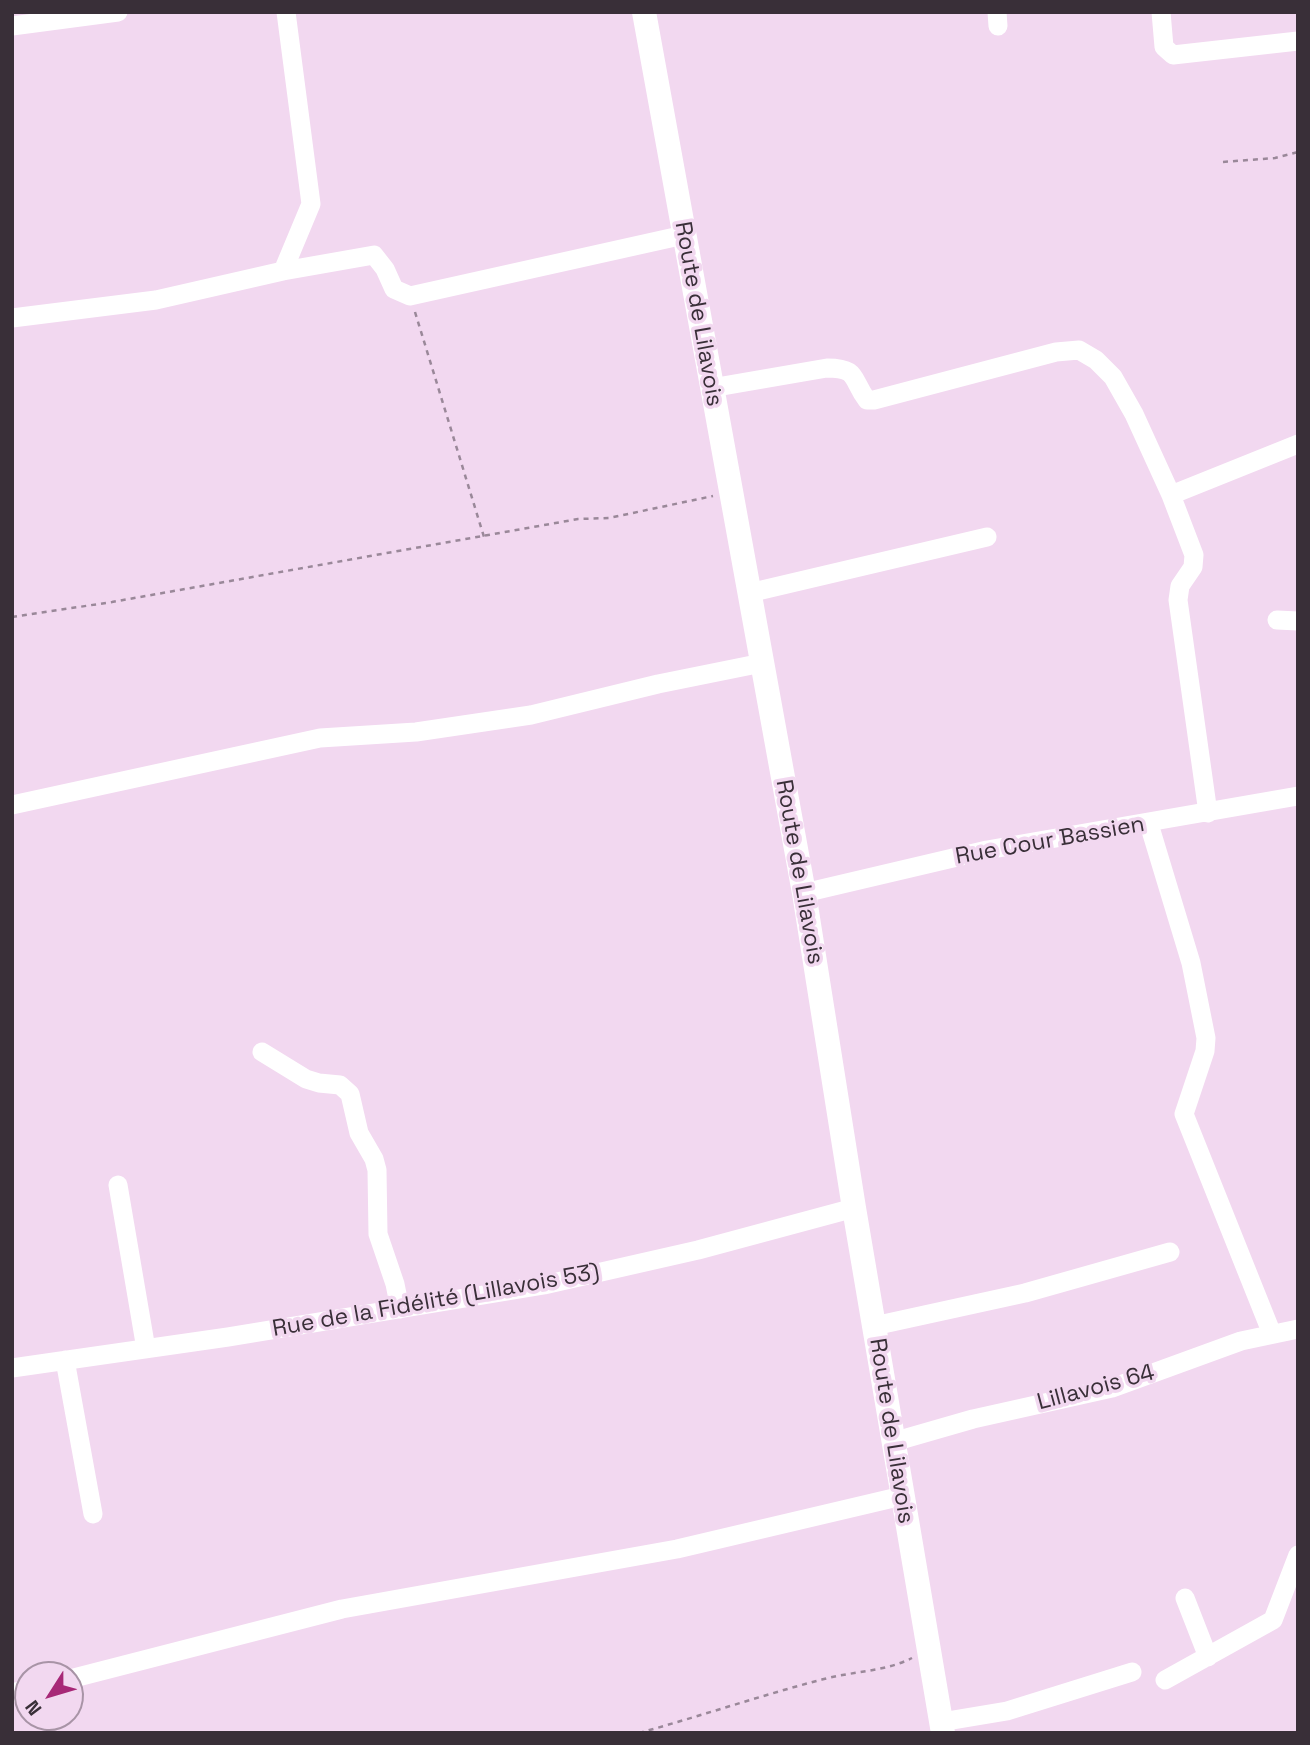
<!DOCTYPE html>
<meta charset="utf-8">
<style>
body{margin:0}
#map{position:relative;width:1310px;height:1745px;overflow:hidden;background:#f2d8f0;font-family:"Space Grotesk",sans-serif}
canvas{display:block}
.frame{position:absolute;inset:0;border:14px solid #392f38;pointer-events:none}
.north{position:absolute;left:14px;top:1661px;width:70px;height:70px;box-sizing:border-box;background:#f2d8f0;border:2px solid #a894a6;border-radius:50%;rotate:233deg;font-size:19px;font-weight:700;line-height:28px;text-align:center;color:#392f38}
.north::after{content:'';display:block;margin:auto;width:24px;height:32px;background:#a72877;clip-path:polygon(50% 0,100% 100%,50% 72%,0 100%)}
</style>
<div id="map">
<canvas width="1310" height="1745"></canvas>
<div class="frame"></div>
<div class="north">N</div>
</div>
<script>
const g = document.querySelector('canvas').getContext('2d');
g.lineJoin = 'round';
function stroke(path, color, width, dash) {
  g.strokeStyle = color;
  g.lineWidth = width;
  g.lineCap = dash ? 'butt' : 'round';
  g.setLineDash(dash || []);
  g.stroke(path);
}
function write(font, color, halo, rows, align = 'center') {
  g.font = font + ' "Space Grotesk",sans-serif';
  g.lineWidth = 7;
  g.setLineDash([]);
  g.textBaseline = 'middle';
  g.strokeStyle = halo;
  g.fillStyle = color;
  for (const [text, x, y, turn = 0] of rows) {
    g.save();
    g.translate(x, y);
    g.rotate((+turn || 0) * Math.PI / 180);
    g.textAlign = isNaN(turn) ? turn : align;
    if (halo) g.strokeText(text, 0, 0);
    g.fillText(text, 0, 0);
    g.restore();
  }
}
const path = new Path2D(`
 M1223 162 1275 158 1298 152
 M415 312 484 537
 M12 617 112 602 578 519 609 518 713 496
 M639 1733C701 1716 762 1695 824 1679 854 1671 884 1672 912 1658`);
const minor = new Path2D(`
 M997 12 998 26
 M1161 12 1164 47 1173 55 1298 41
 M12 26 118 12
 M283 271 311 204 286 12
 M12 318 156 300 283 271 374 255 385 269 394 289 410 296 684 235
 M711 388 827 368C859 368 851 379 867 400H874L1056 352 1079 350 1096 360 1113 377 1134 414 1171 495 1194 555 1193 567 1180 586 1178 600 1208 813
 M1171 495 1298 444
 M749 593 987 537
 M1277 620 1298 621
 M12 805 320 738 416 732 531 715 658 684 762 663
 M1149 824 1191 963 1206 1038 1205 1051 1184 1114 1272 1334
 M804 893 987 850 1298 796
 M262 1052 306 1079 319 1083 340 1085 350 1094 359 1133 374 1159 377 1170 378 1234 395 1284 400 1309
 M118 1185 146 1349
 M874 1326 1025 1293 1170 1252
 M65 1360 93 1514
 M12 1368 228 1337 544 1285 698 1250 854 1208
 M893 1442 973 1419 1112 1388 1241 1341 1298 1329
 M1185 1598 1208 1657
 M70 1679 342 1609 677 1549 902 1496
 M1165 1680 1273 1620 1298 1555
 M12 1693 28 1689
 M941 1722 1007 1711 1132 1672`);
const major = new Path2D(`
 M644 12 804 893 854 1208 943 1733`);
const streetNames = [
 ["Route de Lilavois",698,314,80],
 ["Rue Cour Bassien",1050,841,-10],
 ["Route de Lilavois",799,872,80],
 ["Rue de la Fidélité (Lillavois 53)",436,1301,-10],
 ["Lillavois 64",1096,1388,-15],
 ["Route de Lilavois",891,1431,81]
];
stroke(path, '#9a8899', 2.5, [5, 5]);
stroke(minor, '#fff', 19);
stroke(major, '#fff', 24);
write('23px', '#392f38', '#f2d8f0', streetNames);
</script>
